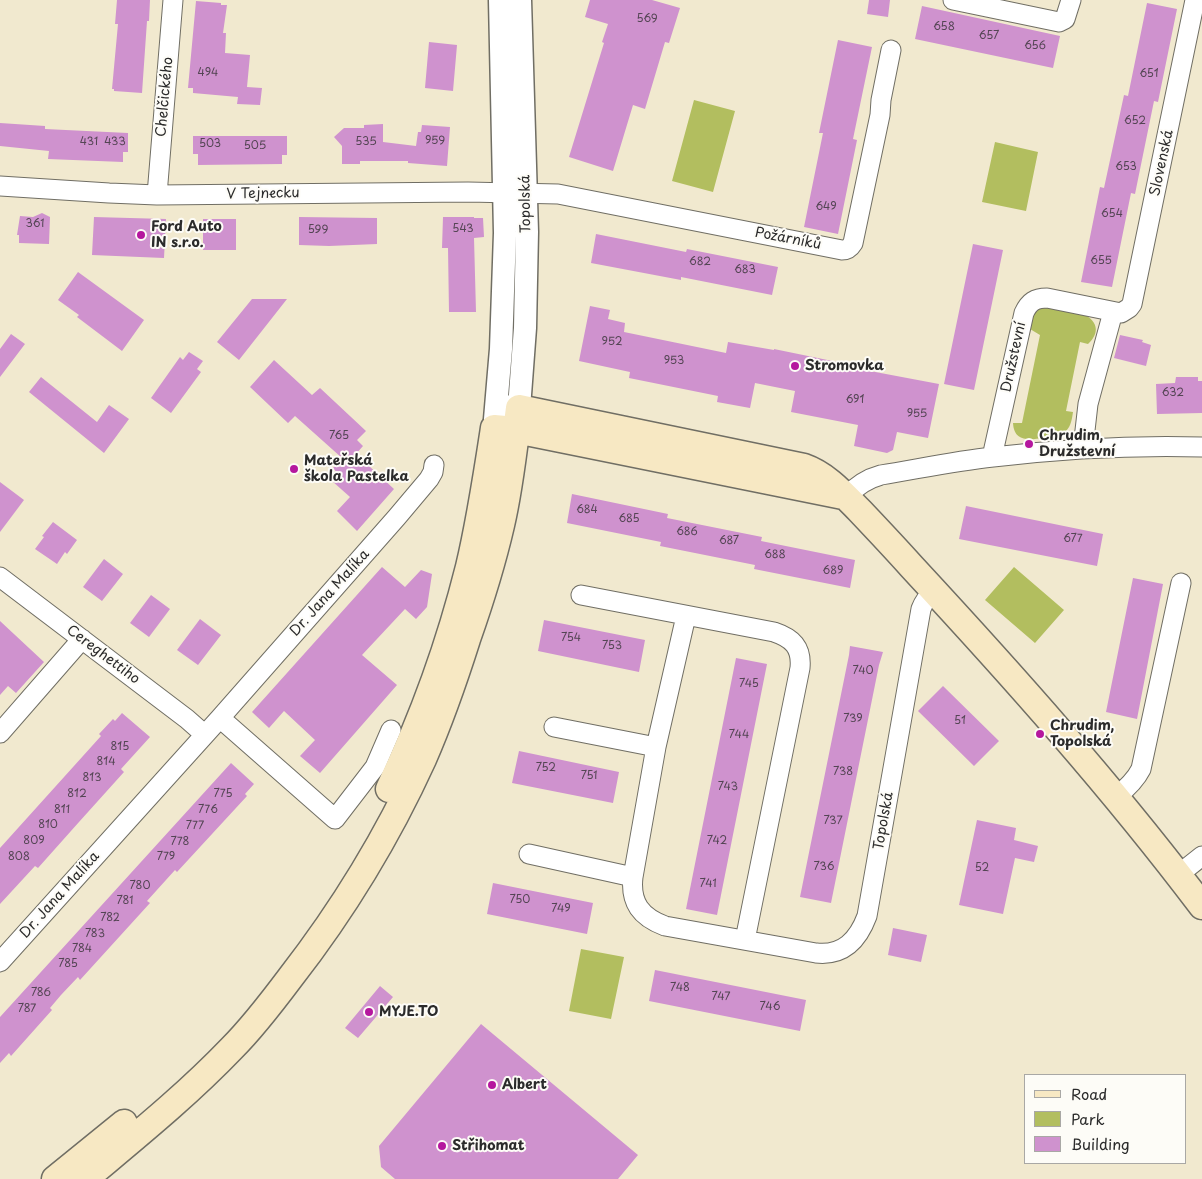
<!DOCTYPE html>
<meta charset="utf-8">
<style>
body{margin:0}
#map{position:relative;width:1202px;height:1179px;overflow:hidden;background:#f1e9cf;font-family:"Playpen Sans",sans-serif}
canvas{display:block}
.legend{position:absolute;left:1024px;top:1074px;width:162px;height:90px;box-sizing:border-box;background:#fdfcf7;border:1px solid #a9a8a5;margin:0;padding:6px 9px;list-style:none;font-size:15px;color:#2b2b2b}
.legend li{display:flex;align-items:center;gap:10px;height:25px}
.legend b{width:25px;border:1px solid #a9a8a5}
</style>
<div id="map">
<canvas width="1202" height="1179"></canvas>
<ul class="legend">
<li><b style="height:6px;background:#f7e8c3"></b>Road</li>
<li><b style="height:14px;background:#b2be5f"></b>Park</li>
<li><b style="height:14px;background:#cf92ce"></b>Building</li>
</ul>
</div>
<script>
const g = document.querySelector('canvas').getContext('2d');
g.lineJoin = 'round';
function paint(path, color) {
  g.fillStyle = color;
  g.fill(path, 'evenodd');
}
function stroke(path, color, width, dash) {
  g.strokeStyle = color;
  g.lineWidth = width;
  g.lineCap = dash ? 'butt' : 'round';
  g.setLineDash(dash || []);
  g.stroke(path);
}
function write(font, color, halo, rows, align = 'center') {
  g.font = font + ' "Playpen Sans",sans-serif';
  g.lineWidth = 4;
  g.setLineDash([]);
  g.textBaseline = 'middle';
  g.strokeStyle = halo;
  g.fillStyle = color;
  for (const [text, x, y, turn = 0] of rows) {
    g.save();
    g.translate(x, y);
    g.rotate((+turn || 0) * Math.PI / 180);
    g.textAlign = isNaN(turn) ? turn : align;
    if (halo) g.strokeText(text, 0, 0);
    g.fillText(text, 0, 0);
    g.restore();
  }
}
const green = new Path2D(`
 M694 100 735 111 713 192 672 181Z
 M995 142 1038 152 1026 211 982 202Z
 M1046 306 1084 314C1098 322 1100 333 1088 344L1080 342 1066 411 1073 412C1072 419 1071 426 1066 431 1061 437 1051 437 1043 438 1029 440 1014 442 1013 423H1022L1040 335 1030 329V318L1039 308Z
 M1014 567 1064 610 1035 643 985 600Z
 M581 949 624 957 611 1019 569 1011Z`);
const building = new Path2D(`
 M117 0H150L149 21H147L142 93 114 91V89H112L118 24H115Z
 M590 0H652L680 8 669 43 665 42 645 109 633 105 613 171 569 157 604 43 602 42 608 24 585 17Z
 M869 0H890L888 17 867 14Z
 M196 1 221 3V5H227L223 33H226L225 53 250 55 247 87 262 88 260 105 237 104 238 97 193 93V88H188Z
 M1147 3 1177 9 1158 102 1154 101 1135 194 1131 193 1112 287 1081 282 1100 187 1104 188 1124 95 1128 96Z
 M922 6 1060 36 1053 68 915 39Z
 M838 40 872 47 853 139 857 140 838 234 804 227 823 133H819Z
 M429 42 457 45 453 91 425 88Z
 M0 123 45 126V129L128 133V152H123V162L48 159 49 151 0 146Z
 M383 124V142L416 146 418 132H421L422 125 450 127 447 166 408 163V161H360V164H342V146L334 137 344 128H364V125Z
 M193 136H287V155H282V164L198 165V154H193Z
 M42 213 50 217 49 244 19 243V235H17L20 216 33 217Z
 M94 217 166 219 164 258 92 255Z
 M299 217 377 218V244L329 246 299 245Z
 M443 217H474V218H483L484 237 474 238 476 312H449L448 248H442Z
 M203 219H236V250H203Z
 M596 234 686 252 687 249 778 267 772 295 681 277V280L591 263Z
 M973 244 1003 250 974 390 944 384Z
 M78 272 144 320 122 351 77 317 79 315 58 300Z
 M252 299H287L239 360 217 342Z
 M590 306 610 310 608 319 625 323 624 332 726 353 728 342 774 350V349L842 363V361L870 366V371L939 384 928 438 897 432 893 450 887 453 854 446 858 425 791 412 795 391 755 383 750 408 717 402 718 396 629 378 630 372 579 361Z
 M11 334 25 344 0 377V349Z
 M1120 335 1143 340 1142 342 1151 345 1146 366 1114 358Z
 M189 352 203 361 197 369 201 372 171 413 151 398 180 357 183 360Z
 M274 360 312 395 320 388 366 431 357 440 363 446 356 454 394 489 357 531 337 511 350 497 332 481 338 474 333 468 342 458 295 416 288 423 250 387Z
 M41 377 97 422 109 405 129 419 104 453 29 392Z
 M1176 377H1198V381H1202V413L1157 414 1156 384 1175 383Z
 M0 482 24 500 0 532Z
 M572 494 668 514 667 518 762 537 761 541 855 560 850 588 754 569 755 565 660 546 661 542 567 523Z
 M966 506 1103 534 1097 566 959 539Z
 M53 522 77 540 67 554 65 552 57 564 35 549 44 537 42 536Z
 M104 559 123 574 102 601 83 587Z
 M382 567 405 587 421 570 432 574 427 607 416 619 405 609 362 655 397 685 320 773 300 756 315 740 284 711 269 728 252 712Z
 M1133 578 1163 584 1137 719 1106 712Z
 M151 595 170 609 149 637 130 623Z
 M200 619 221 635 198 665 177 650Z
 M544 620 645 640 639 672 538 651Z
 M0 621 44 662 16 693 8 686 0 695Z
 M850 646 883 652 879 665 831 903 800 897 849 655Z
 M736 658 767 664 717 915 686 909Z
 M943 686 999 741 974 766 918 711Z
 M122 713 150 737 121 769 124 772 79 822 38 868 35 866 0 904V848L101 736 99 734 113 719 115 721Z
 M519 751 619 772 613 803 512 783Z
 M231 763 254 784 245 794 247 796 177 872 175 870 147 901 150 903 80 980 78 977 61 995 50 1008 52 1010 11 1056 9 1053 0 1063V1017Z
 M977 820 1016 828 1014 840 1038 846 1034 862 1015 858 1003 914 959 905Z
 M493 883 593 903 587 934 487 914Z
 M893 928 927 935 921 962 888 955Z
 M655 970 806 1000 800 1031 649 1001Z
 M380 986 393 997 358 1038 345 1028Z
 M481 1024 638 1155 618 1179H395L381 1167 379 1146Z`);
const minor = new Path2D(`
 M953 0 1059 22 1065 19 1071 0
 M0 186 109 193 157 195 468 192 558 194 842 250C847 250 850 248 853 243L880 115 881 100 891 50
 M157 195 173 0
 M1083 448 1088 404 1113 312
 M992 457 1024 313C1029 302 1035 298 1047 298L1121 313 1129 308 1132 304 1195 0
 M846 497C856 486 866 479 881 475 918 469 955 461 993 457 1062 449 1132 445 1202 447
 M0 577 187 719 204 734
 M581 595 774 632C792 638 802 647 800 668L745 940
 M686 616 656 747 633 877C630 903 641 917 665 926L816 953C843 956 858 940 867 916L921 609C924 601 928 596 934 591
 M220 718 335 819 375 767 391 730
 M554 727 656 747
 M0 733 82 639
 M1116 797C1126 789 1135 781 1141 769L1181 583
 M529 854 633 877
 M1178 875 1202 856
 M0 962 220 718 397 517 429 479 433 472 434 465`);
const tertiary = new Path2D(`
 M497 405 519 408 525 328 527 232 520 0
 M495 419 501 349 505 233 500 0`);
const secondary = new Path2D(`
 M389 789C423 718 450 643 469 567 480 521 487 474 494 428L516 430 843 496
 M55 1179 124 1123
 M85 1179C135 1137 186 1096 232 1048 253 1027 272 1002 290 978 343 910 387 838 423 759 440 720 454 680 467 639 480 602 492 564 501 525 510 487 514 447 519 408L804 467C827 475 844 495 860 511 878 530 895 548 912 567 1013 676 1112 787 1202 906`);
const markers = [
 [141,235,5,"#b5179e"],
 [795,366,5,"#b5179e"],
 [1029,444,5,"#b5179e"],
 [294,469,5,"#b5179e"],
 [1040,734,5,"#b5179e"],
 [369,1012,5,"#b5179e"],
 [492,1085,5,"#b5179e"],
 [442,1146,5,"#b5179e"]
];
const numberNames = [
 ["569",647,19],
 ["658",944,27],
 ["657",989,36],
 ["656",1035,46],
 ["494",208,73],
 ["651",1149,74],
 ["652",1135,121],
 ["959",435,141],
 ["431",89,142],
 ["433",115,142],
 ["535",366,142],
 ["503",210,144],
 ["505",255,146],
 ["653",1126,167],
 ["649",826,207],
 ["654",1112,214],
 ["361",35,224],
 ["543",463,229],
 ["599",318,230],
 ["655",1101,261],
 ["682",700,262],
 ["683",745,270],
 ["952",612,342],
 ["953",674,361],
 ["632",1173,393],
 ["691",855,400],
 ["955",917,414],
 ["765",339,436],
 ["684",587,510],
 ["685",629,519],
 ["686",687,532],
 ["677",1073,539],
 ["687",729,541],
 ["688",775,555],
 ["689",833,571],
 ["754",571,638],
 ["753",612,646],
 ["740",863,671],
 ["745",749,684],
 ["739",853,719],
 ["51",960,721],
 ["744",739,735],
 ["815",120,747],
 ["814",106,762],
 ["752",546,768],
 ["738",843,772],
 ["751",589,776],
 ["813",92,778],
 ["743",728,787],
 ["812",77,794],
 ["775",223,794],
 ["811",62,810],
 ["776",208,810],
 ["737",833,821],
 ["810",48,825],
 ["777",195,826],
 ["809",34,841],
 ["742",717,841],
 ["778",180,842],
 ["808",19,857],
 ["779",166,857],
 ["736",824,867],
 ["52",982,868],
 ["741",708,884],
 ["780",140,886],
 ["750",520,900],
 ["781",125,901],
 ["749",561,909],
 ["782",110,918],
 ["783",95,934],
 ["784",82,949],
 ["785",68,964],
 ["748",680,988],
 ["786",41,993],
 ["747",721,997],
 ["746",770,1007],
 ["787",27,1009]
];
const streetNames = [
 ["Chelčického",165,97,-85],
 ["Slovenská",1162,163,-78],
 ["V Tejnecku",263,194,-1],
 ["Topolská",526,204,-91],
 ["Požárníků",788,239,11],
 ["Družstevní",1014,357,-78],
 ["Dr. Jana Malíka",330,593,-48],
 ["Cereghettiho",103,655,37],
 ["Topolská",884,821,-80],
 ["Dr. Jana Malíka",60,895,-48]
];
const poiNames = [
 ["Ford Auto",151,227],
 ["IN s.r.o.",151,243],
 ["Stromovka",805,366],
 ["Chrudim,",1039,436],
 ["Družstevní",1039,452],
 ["Mateřská",304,461],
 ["škola Pastelka",304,477],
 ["Chrudim,",1050,726],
 ["Topolská",1050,742],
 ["MYJE.TO",379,1012],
 ["Albert",502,1085],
 ["Střihomat",452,1146]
];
paint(green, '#b2be5f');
paint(building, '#cf92ce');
stroke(minor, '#706e64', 21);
stroke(tertiary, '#706e64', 25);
stroke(secondary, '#706e64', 29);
stroke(minor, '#fff', 19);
stroke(tertiary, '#fff', 22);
stroke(secondary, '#f7e8c3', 26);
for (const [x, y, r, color] of markers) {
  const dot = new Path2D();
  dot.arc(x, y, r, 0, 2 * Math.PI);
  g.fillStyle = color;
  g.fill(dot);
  stroke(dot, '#fdfcf7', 2);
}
write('11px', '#544554', null, numberNames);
write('14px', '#2b2b2b', '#fdfcf7', streetNames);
write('bold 14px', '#2b2b2b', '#fdfcf7', poiNames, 'left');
</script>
